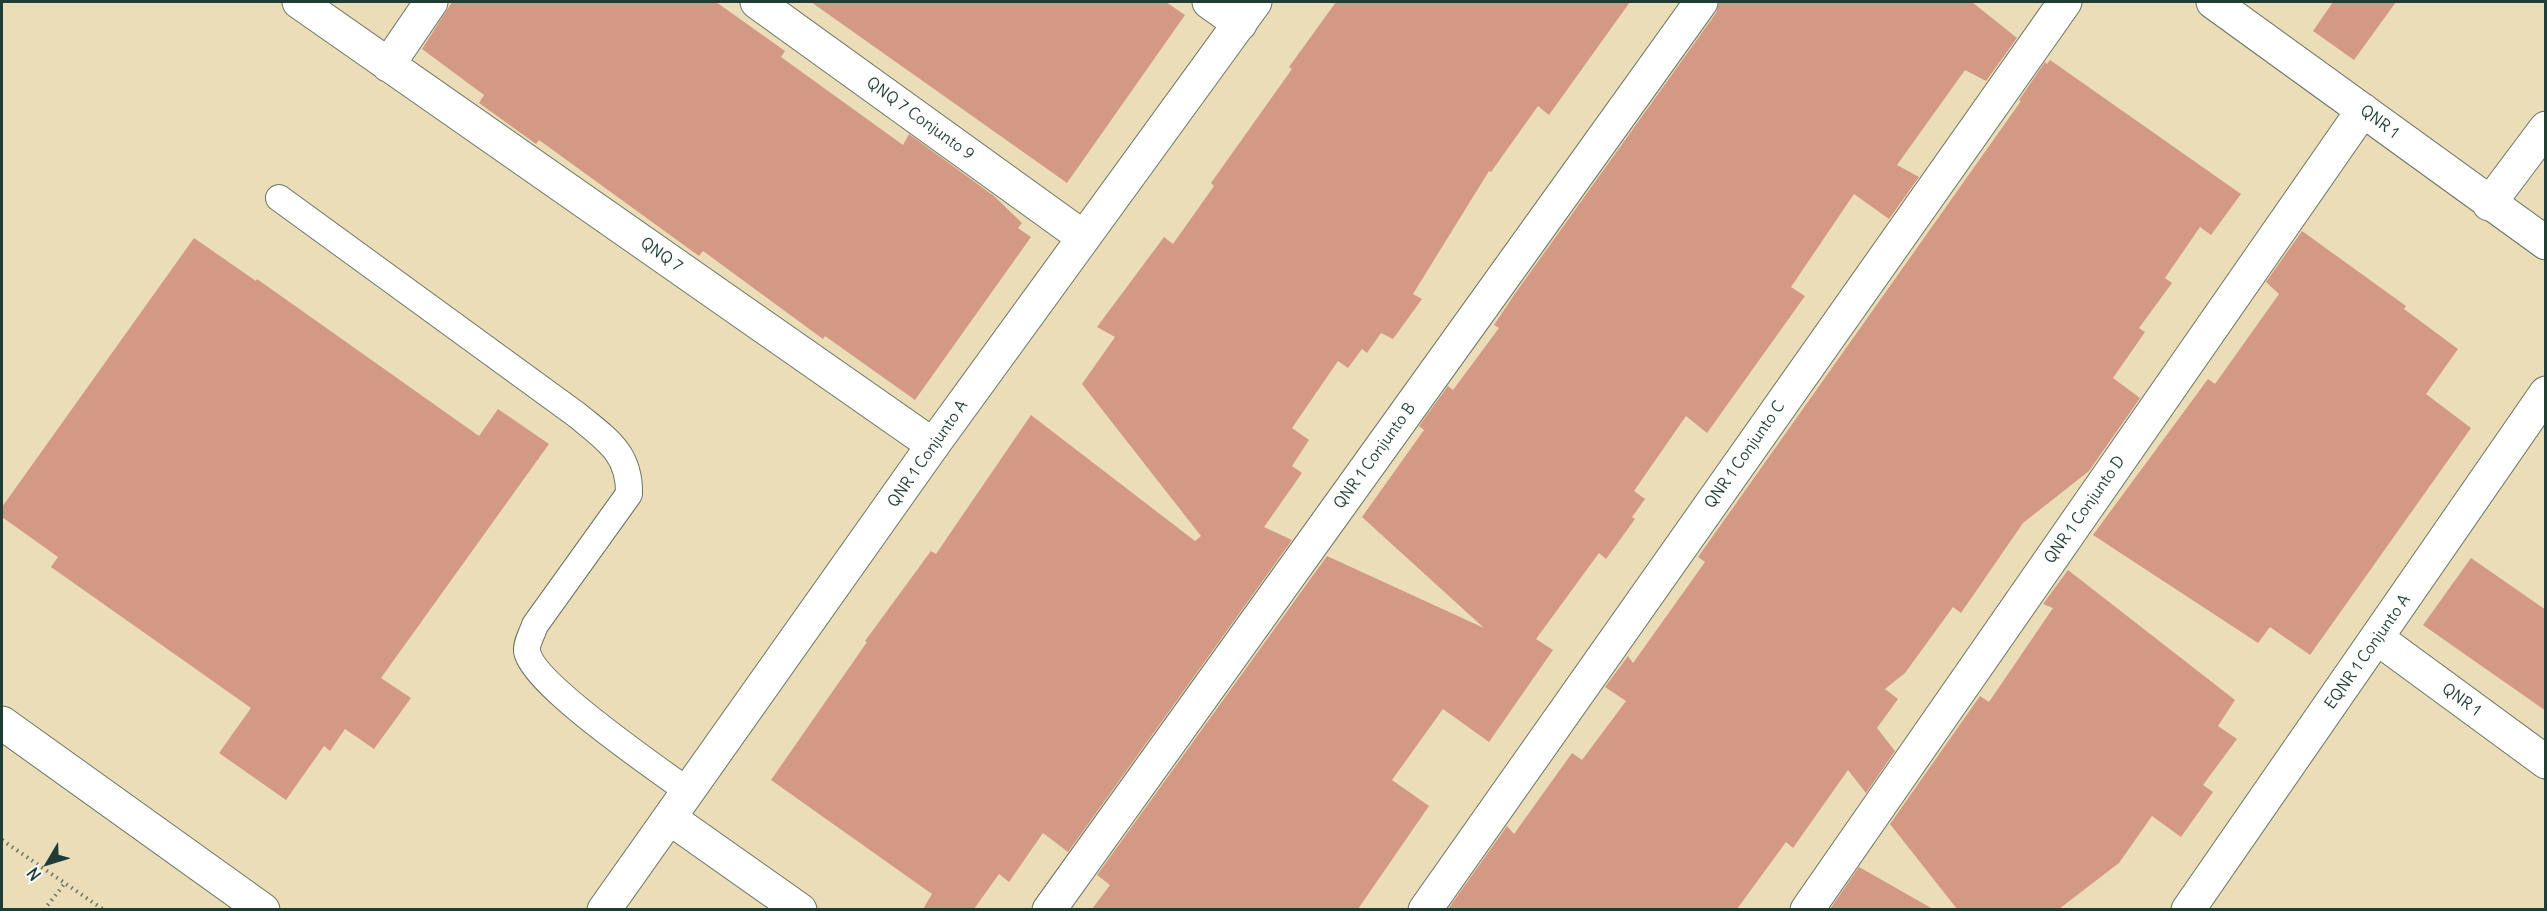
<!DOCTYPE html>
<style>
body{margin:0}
#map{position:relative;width:2547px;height:911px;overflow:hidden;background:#ecddb9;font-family:Delius,sans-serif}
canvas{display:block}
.frame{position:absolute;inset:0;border:3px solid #1f3d34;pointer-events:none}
.north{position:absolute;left:18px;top:833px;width:60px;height:60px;-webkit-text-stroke:4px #fff;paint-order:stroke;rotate:232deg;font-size:16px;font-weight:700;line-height:24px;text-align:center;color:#1f3d34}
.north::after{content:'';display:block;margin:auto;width:21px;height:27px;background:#1f3d34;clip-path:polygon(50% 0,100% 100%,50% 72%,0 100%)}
</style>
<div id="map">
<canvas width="2547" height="911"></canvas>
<div class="frame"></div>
<div class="north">N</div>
</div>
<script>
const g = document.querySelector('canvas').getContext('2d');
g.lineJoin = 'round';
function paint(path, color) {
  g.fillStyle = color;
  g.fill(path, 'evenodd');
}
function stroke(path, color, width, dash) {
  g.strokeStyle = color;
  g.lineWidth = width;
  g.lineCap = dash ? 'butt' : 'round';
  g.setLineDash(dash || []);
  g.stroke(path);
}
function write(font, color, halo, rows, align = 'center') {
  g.font = font + ' Delius,sans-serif';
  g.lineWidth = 5;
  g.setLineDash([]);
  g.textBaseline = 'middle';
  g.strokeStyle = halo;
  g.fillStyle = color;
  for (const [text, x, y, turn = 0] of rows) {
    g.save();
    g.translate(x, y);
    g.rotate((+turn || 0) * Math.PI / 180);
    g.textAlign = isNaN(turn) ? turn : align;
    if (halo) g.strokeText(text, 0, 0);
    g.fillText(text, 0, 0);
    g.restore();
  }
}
const building = new Path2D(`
 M452 2H716L785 51 781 57 903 145 909 134 994 196 1022 223 1018 228 1031 237 915 400 825 336 823 339 703 251 699 256 539 140 536 144 479 103 484 95 422 49Z
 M811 2H1166L1185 15 1067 183Z
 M1336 2H1630L1549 115 1538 106 1491 172 1489 171 1413 294 1422 299 1393 339 1381 333 1367 353 1362 349 1348 368 1338 361 1292 428 1309 440 1292 466 1302 473 1264 527 1292 540 1068 852 1043 833 1009 882 999 874 974 909H923L932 894 771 780 867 642 865 641 931 551 936 554 1031 415 1195 541 1201 536 1082 384 1115 337 1097 327 1164 237 1173 244 1214 186 1211 183 1292 69 1289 67Z
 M1719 2H1972L2017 38 1986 81 1965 70 1897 165 1919 177 1889 219 1854 194 1791 287 1805 296 1707 433 1686 416 1634 491 1645 499 1632 517 1635 519 1606 559 1599 553 1536 639 1553 650 1489 742 1443 709 1392 780 1429 806 1358 909H1092L1110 885 1097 875 1327 556 1484 628 1362 517 1424 430 1419 426 1448 386 1453 390 1499 328 1494 325 1514 295 1716 13Z
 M2333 2H2396L2354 60 2313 31Z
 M2050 60 2241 194 2211 235 2200 227 2165 278 2172 283 2139 328 2145 332 2113 378 2140 398 2089 471 2023 523 1961 613 1953 607 1905 673 1885 689 1898 699 1877 728 1895 751 1866 793 1848 770 1793 848 1786 842 1737 909H1448L1507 826 1514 834 1572 753 1582 760 1626 701 1605 687 1628 656 1633 663 1705 562 1698 557 2021 101 2019 100 2045 62 2047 64Z
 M2302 231 2406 306 2404 309 2458 349 2426 394 2471 428 2310 655 2270 627 2258 643 2093 535 2208 379 2215 384 2279 294 2266 282Z
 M194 238 256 281 257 279 479 436 498 409 549 444 381 678 411 698 374 749 345 729 330 751 324 746 286 800 219 753 251 708 51 567 58 557 2 517V507Z
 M2471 558 2546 610V711L2423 625Z
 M2068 570 2235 700 2218 726 2237 739 2203 785 2213 792 2181 837 2152 816 2119 863 2059 909H1957L1890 824 1980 696 1989 702 2053 608 2043 604Z
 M1859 867 1933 909H1830Z`);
const path = new Path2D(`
 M2 840 104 910
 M44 910 65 883`);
const service = new Path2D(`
 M279 198 577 415C606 439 630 453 629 494L535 625C533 632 526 643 527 651 532 684 658 769 689 792`);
const minor = new Path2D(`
 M299 2 933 445
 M757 2 1083 237
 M1209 2 1240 24
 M2213 2 2546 243
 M388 65 431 2
 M2489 204 2546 128
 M2377 638 2546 762
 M2 723 263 910
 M671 819 800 910
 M1049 910 1701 2
 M1425 910 2065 2
 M1807 910 2363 110
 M2188 910 2546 393`);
const tertiary = new Path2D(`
 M604 910 933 445 1255 2`);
const streetNames = [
 ["QNQ 7 Conjunto 9",920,119,36],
 ["QNR 1",2379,122,37],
 ["QNQ 7",661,255,35],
 ["QNR 1 Conjunto A",928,454,-55],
 ["QNR 1 Conjunto C",1745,455,-55],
 ["QNR 1 Conjunto B",1375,456,-54],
 ["QNR 1 Conjunto D",2085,510,-55],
 ["EQNR 1 Conjunto A",2368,652,-55],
 ["QNR 1",2461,700,36]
];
paint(building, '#d39984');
stroke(service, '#677563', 28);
stroke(minor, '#677563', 35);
stroke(tertiary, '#677563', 35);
stroke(path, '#677563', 4, [1.5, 4.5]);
stroke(service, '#fff', 26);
stroke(minor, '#fff', 33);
stroke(tertiary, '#fff', 33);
write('16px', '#1f3d34', '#fff', streetNames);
</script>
